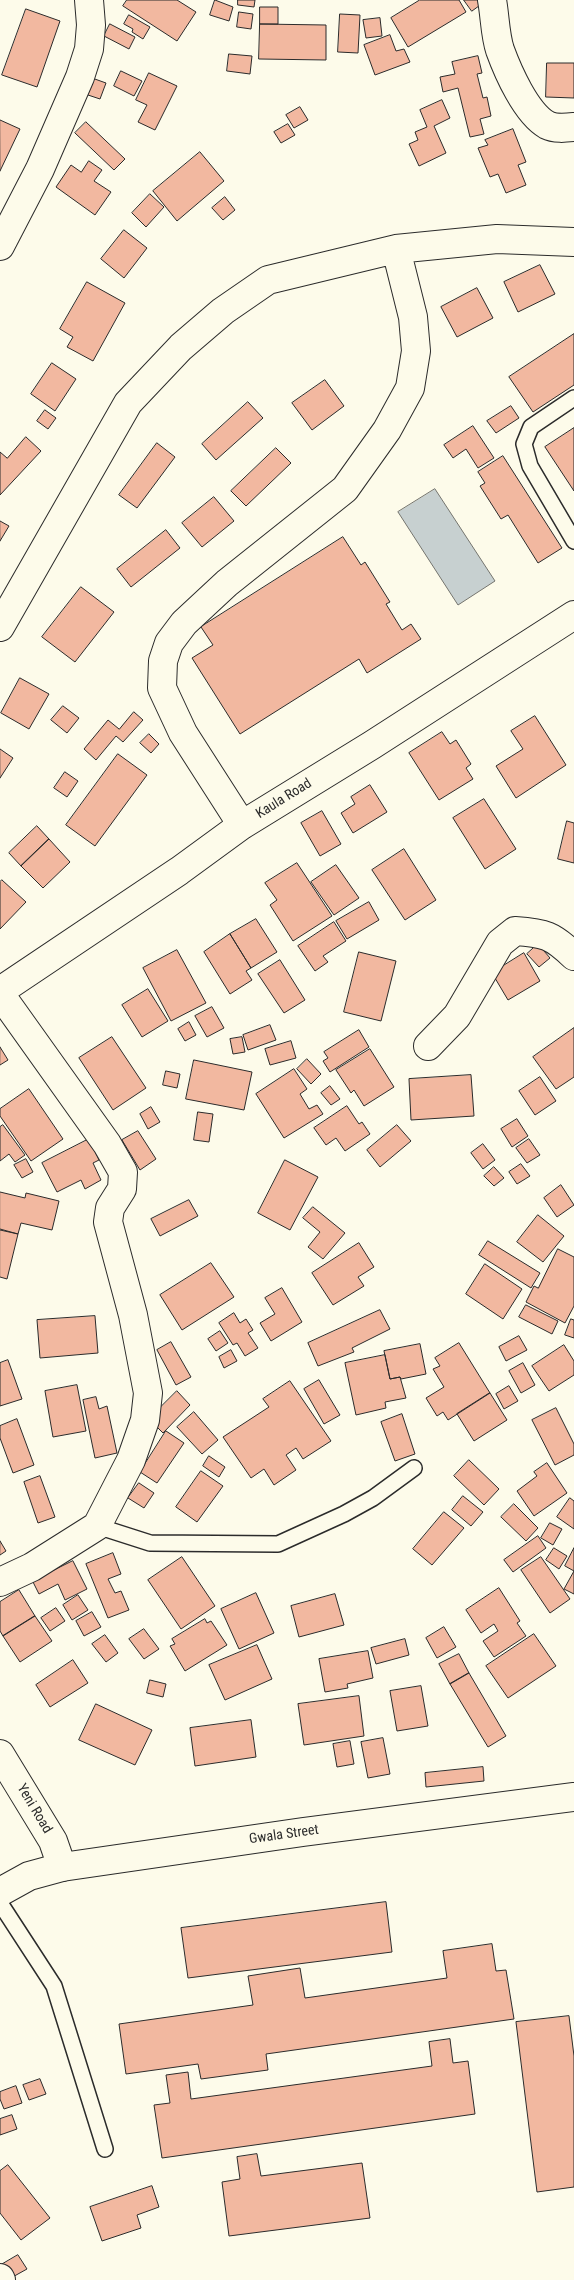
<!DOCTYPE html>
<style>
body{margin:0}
canvas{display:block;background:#fdfbea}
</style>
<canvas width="574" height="2280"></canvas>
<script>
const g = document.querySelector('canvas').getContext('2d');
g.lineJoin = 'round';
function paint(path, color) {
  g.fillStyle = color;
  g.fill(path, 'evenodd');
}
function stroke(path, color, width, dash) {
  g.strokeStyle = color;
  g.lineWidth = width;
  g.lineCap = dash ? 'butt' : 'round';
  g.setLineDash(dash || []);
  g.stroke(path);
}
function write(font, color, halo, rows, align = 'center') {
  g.font = font + ' "Roboto Condensed",sans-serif';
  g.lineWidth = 4;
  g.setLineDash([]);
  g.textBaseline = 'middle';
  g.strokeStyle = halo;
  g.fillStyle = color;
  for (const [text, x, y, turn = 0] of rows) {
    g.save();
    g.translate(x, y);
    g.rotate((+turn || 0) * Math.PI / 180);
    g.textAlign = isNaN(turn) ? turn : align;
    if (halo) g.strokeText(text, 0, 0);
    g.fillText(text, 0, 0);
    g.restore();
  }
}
const water = new Path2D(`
 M435 489 495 581 458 605 398 512Z`);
const building = new Path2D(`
 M127 0H177L196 12 177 41 123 6Z
 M215 0 233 7 229 21 210 15Z
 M238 0H255L254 7 238 5Z
 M420 0H459L466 12 408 47 391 18Z
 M464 0H481L483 3 472 11Z
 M260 7H278V24H260Z
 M26 9 60 21 37 87 2 75Z
 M239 12 253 14 251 29 237 27Z
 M340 14 360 15 358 53 338 52Z
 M129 15 150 27 143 39 132 32 133 29 124 24Z
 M380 18 382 36 366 38 363 20Z
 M110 24 135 37 129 49 104 36Z
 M260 24 326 25V60L259 59Z
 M390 35 396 51 404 49 410 62 375 75 364 45Z
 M229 54 252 56 250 74 227 71Z
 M478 56 482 73 477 74 483 98 487 97 491 116 480 119 484 134 470 137 458 88 443 92 440 77 455 74 452 62Z
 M547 63H574V98L546 97Z
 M121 71 142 81 134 96 114 86Z
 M149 73 177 86 155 130 138 122 147 105 136 100Z
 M92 78 106 83 100 99 85 94Z
 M442 100 450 118 434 126 446 153 419 166 409 144 418 140 415 132 427 127 420 110Z
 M300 107 308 120 294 128 286 115Z
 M0 120 20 129 0 171Z
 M86 122 125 159 114 170 75 133Z
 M288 124 295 135 281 143 274 132Z
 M513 129 526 162 518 165 526 185 506 193 498 174 490 177 478 148 488 145 485 140Z
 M200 152 224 181 177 221 153 191Z
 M89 161 102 170 94 181 111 192 95 215 56 187 71 165 81 172Z
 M150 194 164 207 146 227 132 213Z
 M225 197 235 210 223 220 212 208Z
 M124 230 147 248 124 278 101 259Z
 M540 265 555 294 518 312 504 282Z
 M87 282 125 303 93 361 67 347 73 337 60 329Z
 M477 288 493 318 457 337 441 307Z
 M574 334V385L533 412 509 377Z
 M52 363 76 379 55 411 31 394Z
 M325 380 344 406 312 430 292 403Z
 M248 402 263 418 216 460 202 444Z
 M511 406 519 418 496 433 487 421Z
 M45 410 56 418 48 429 37 421Z
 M473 426 494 458 478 468 466 449 453 458 444 445Z
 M574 428V491L545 447Z
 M26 437 41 451 0 495V452L7 458Z
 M157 443 175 457 137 508 119 495Z
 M276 448 291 463 246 506 231 491Z
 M503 456 562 548 538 563 508 515 501 519 480 486 485 483 478 472Z
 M214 497 234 521 202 547 182 523Z
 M0 521 9 526 0 541Z
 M166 530 180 548 131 587 117 569Z
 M343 537 361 565 365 562 390 602 386 604 402 630 411 624 421 639 367 673 359 659 240 734 192 658 213 645 201 627Z
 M81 587 114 612 75 662 42 637Z
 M20 678 49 694 29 729 1 713Z
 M63 706 79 718 67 733 51 720Z
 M134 712 143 720 123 742 116 736 96 760 84 749 108 720 119 729Z
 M535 716 566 765 516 798 496 766 523 749 511 731Z
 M442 732 450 744 456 740 471 764 466 768 473 779 439 800 409 753Z
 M149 734 159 744 151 753 140 743Z
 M0 749 13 758 0 778Z
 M118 754 147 775 95 846 66 825Z
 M65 772 78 781 67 797 54 788Z
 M370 785 387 812 353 833 341 813 355 804 351 797Z
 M484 799 516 849 485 869 453 818Z
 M322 811 341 844 320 856 301 823Z
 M567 821 574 823V863L558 859Z
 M37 826 49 839 21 866 9 853Z
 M49 839 70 862 43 888 21 866Z
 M404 849 436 900 405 920 372 870Z
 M297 863 332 916 293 941 270 905 277 900 265 883Z
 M336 865 359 898 334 915 311 882Z
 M2 880 26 902 0 929V882Z
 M369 902 379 920 347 939 336 921Z
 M256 919 277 952 251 968 230 934Z
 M334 922 346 941 323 956 328 962 315 971 298 946Z
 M230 934 251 968 246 971 252 980 230 994 204 952Z
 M538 944 550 958 539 967 527 954Z
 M177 950 206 1003 171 1021 143 968Z
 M359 952 396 961 381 1021 344 1012Z
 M524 953 540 981 508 1000 492 973Z
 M280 960 305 1000 284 1013 258 974Z
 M148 989 168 1021 142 1037 122 1005Z
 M212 1007 224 1028 207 1037 195 1016Z
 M189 1022 196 1035 185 1041 178 1029Z
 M270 1025 276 1040 248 1050 243 1035Z
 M574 1028V1077L556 1089 533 1057Z
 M359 1030 369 1047 330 1072 323 1061 328 1058 324 1052Z
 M112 1037 146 1088 113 1110 79 1058Z
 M242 1037 245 1052 233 1054 230 1039Z
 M291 1041 296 1058 270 1065 265 1049Z
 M0 1047 8 1060 0 1065Z
 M370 1049 394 1087 364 1106 354 1090 351 1093 336 1070Z
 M307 1059 321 1074 311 1084 297 1069Z
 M194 1060 252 1072 244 1110 186 1099Z
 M294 1069 307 1089 300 1094 309 1109 317 1105 323 1114 284 1138 256 1094Z
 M166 1071 180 1074 177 1088 163 1085Z
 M471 1075 474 1116 411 1120 409 1079Z
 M540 1077 556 1101 535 1115 519 1091Z
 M330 1086 340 1099 331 1105 321 1093Z
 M29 1089 63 1139 31 1161 0 1116V1109Z
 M347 1106 359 1124 362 1122 370 1134 345 1151 336 1138 326 1145 314 1128Z
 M151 1107 160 1122 148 1129 140 1114Z
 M198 1112 213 1114 209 1142 194 1140Z
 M517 1119 528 1136 512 1147 501 1129Z
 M3 1125 25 1155 15 1162 9 1154 0 1161V1127Z
 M397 1125 411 1141 380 1167 367 1150Z
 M138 1131 156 1159 140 1170 122 1140Z
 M89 1139 99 1160 93 1163 101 1180 85 1189 81 1180 57 1192 42 1163Z
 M529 1139 540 1155 527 1163 516 1148Z
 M483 1144 495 1160 483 1169 471 1153Z
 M26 1159 33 1172 22 1178 14 1165Z
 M285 1160 318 1177 290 1230 258 1213Z
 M521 1164 530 1176 517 1184 509 1172Z
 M494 1167 504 1178 494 1186 484 1176Z
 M561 1185 574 1205 557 1217 544 1198Z
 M0 1192 25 1198 26 1193 59 1201 52 1230 21 1223 18 1234 0 1229Z
 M189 1200 198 1216 160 1236 151 1219Z
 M313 1207 345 1233 323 1259 308 1247 320 1232 303 1218Z
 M538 1215 564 1236 543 1262 517 1242Z
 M0 1230 18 1234 7 1279 0 1277Z
 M488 1241 540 1273 531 1288 479 1255Z
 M359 1243 374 1267 358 1277 364 1286 333 1305 312 1273Z
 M558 1249 574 1257V1306L565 1323 526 1302 534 1286 538 1288Z
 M211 1263 234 1297 182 1330 160 1295Z
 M485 1264 522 1289 503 1319 466 1294Z
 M282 1288 302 1322 271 1341 260 1323 275 1314 265 1298Z
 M526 1305 558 1321 552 1334 519 1317Z
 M380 1310 390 1329 352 1348 354 1352 318 1366 308 1343Z
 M234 1313 240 1323 246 1319 253 1330 248 1333 258 1348 245 1356 237 1343 233 1345 219 1323Z
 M95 1316 98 1353 40 1358 37 1320Z
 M571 1319 574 1320V1338L565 1335Z
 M220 1331 228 1343 216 1351 208 1339Z
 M519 1336 527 1350 506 1361 499 1347Z
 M171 1342 191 1377 176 1385 157 1350Z
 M459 1343 490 1393 448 1420 443 1412 437 1416 426 1398 444 1387 433 1369 440 1366 435 1358Z
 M420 1344 426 1374 401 1379 400 1377 390 1379 384 1351Z
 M564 1345 574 1361V1375L549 1391 532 1366Z
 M231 1350 237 1361 224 1368 219 1357Z
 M385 1355 390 1379 400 1377 406 1398 385 1402 386 1408 356 1415 345 1363Z
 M8 1360 22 1399 0 1406V1363Z
 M523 1363 535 1385 521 1393 509 1371Z
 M319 1380 340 1415 324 1424 304 1389Z
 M290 1381 331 1441 303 1459 296 1448 286 1455 296 1470 274 1485 264 1469 251 1478 223 1437 269 1407 263 1399Z
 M77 1385 86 1431 53 1437 45 1391Z
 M509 1386 518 1401 504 1409 496 1394Z
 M177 1391 190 1405 163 1433 149 1419Z
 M490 1393 507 1420 474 1441 457 1414Z
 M96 1397 99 1409 107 1406 117 1453 95 1458 83 1400Z
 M556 1408 574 1444V1455L555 1465 532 1420Z
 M194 1412 218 1440 202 1454 177 1427Z
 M402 1414 415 1454 395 1461 381 1422Z
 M17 1419 34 1465 13 1473 0 1438V1426Z
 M166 1431 184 1443 157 1483 140 1472Z
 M209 1456 225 1467 219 1477 203 1466Z
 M469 1460 499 1489 484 1505 454 1476Z
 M547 1463 567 1493 534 1516 517 1491 537 1476 534 1472Z
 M201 1471 223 1486 197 1522 176 1507Z
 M40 1476 55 1517 38 1523 24 1482Z
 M139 1483 154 1493 144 1508 128 1498Z
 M463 1496 483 1512 471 1526 452 1510Z
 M570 1498 574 1501V1529L557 1517Z
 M514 1504 538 1528 526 1541 501 1517Z
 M444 1512 464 1528 432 1565 413 1549Z
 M550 1523 562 1529 553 1545 541 1538Z
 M538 1536 546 1548 513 1572 504 1560Z
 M0 1541 6 1551 0 1555Z
 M554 1548 567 1556 559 1569 546 1560Z
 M574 1548V1594L564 1589 574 1571 565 1566Z
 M113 1553 121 1574 108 1579 115 1593 121 1591 129 1610 108 1618 86 1564Z
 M182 1557 215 1606 181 1629 148 1580Z
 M541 1557 570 1599 550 1613 521 1570Z
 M73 1561 87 1589 65 1600 58 1584 39 1594 30 1576 51 1566 53 1570Z
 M499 1588 520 1621 517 1623 526 1636 494 1657 483 1641 498 1631 494 1624 481 1633 466 1610Z
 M19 1590 35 1616 3 1636 0 1631V1602Z
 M256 1593 274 1633 239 1649 221 1609Z
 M335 1594 344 1625 299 1637 291 1606Z
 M78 1595 88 1610 72 1620 63 1605Z
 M56 1608 65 1621 50 1631 41 1618Z
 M92 1612 101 1627 84 1636 76 1621Z
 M35 1616 52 1641 20 1662 3 1636Z
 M205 1619 207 1623 211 1621 227 1645 185 1671 170 1646 175 1644 172 1639Z
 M444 1627 456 1647 437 1658 426 1638Z
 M144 1629 159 1649 144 1659 129 1639Z
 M534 1634 556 1666 508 1698 486 1666Z
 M105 1635 118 1653 106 1662 92 1644Z
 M405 1639 409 1655 376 1664 371 1648Z
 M257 1645 272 1679 225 1700 209 1665Z
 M368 1651 373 1678 347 1684 348 1688 325 1692 319 1659Z
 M459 1654 469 1673 450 1684 439 1664Z
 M73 1660 88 1683 50 1707 36 1685Z
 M469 1673 506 1736 488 1747 450 1684Z
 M150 1680 166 1684 163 1697 147 1693Z
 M421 1686 428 1726 397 1731 390 1691Z
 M359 1696 364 1736 304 1745 298 1704Z
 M96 1704 152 1730 135 1765 79 1740Z
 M251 1720 256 1757 195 1766 190 1728Z
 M383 1738 390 1774 368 1778 361 1742Z
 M350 1741 354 1764 337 1767 333 1744Z
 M483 1767 484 1781 426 1787 425 1773Z
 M386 1902 392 1952 188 1978 181 1928Z
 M492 1944 496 1971 506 1970 514 2019 266 2054 268 2070 201 2079 198 2064 126 2074 119 2024 253 2005 248 1976 300 1968 305 1998 447 1978 443 1951Z
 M569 2016 574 2056V2187L537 2192 516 2022Z
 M450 2039 453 2063 468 2061 475 2114 162 2158 154 2105 170 2103 166 2075 188 2072 191 2099 432 2066 429 2042Z
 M40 2079 46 2094 29 2100 23 2085Z
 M16 2086 22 2103 4 2109 0 2099V2092Z
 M12 2115 17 2129 0 2135V2119Z
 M257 2154 261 2176 362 2163 370 2218 229 2236 222 2182 240 2179 237 2157Z
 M8 2165 50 2218 21 2240 0 2213V2171Z
 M152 2186 159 2207 137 2215 141 2228 102 2241 90 2207Z
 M18 2255 27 2269 9 2279 1 2265Z`);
const lane = new Path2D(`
 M574 398 531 427 524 444 530 466 574 541
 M97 1526 150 1543 278 1544 344 1514 373 1498 414 1468
 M0 1903 54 1986 105 2149`);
const street = new Path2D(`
 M492 0C495 16 495 35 500 50 508 72 526 113 547 125 555 129 565 128 574 127
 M0 246 40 169 80 77 89 49 91 25 89 0
 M0 627 128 403 181 347 223 311 268 280 396 249 497 239 574 242
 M242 825 183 733 162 688 163 661 169 643 184 623 227 583 345 489 387 430 410 388 416 351 413 317 396 249
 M0 991 179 871 242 825 372 745 574 615
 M0 994 107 1144 123 1172 122 1189 110 1208 108 1222 133 1315 148 1393 145 1420 131 1460 97 1526 32 1567 0 1582
 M428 1046 457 1016 500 943 515 931C545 933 552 935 574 956
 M0 1754 53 1841 62 1867
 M0 2278 1 2280`);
const secondary = new Path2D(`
 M0 1892 29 1876 62 1867 303 1832 574 1797`);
const streetNames = [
 ["Kaula Road",284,799,-32],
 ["Yeni Road",34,1809,59],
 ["Gwala Street",284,1835,-8]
];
paint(water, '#c7d0d0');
stroke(water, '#74746e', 1);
paint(building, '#f2b8a0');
stroke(building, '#2b2b2b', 1);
stroke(lane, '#2b2b2b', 18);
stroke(street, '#2b2b2b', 30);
stroke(secondary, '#2b2b2b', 30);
stroke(lane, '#fdfbea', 15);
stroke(street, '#fdfbea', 28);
stroke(secondary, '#fdfbea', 28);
write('14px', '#2b2b2b', '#fdfbea', streetNames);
</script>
